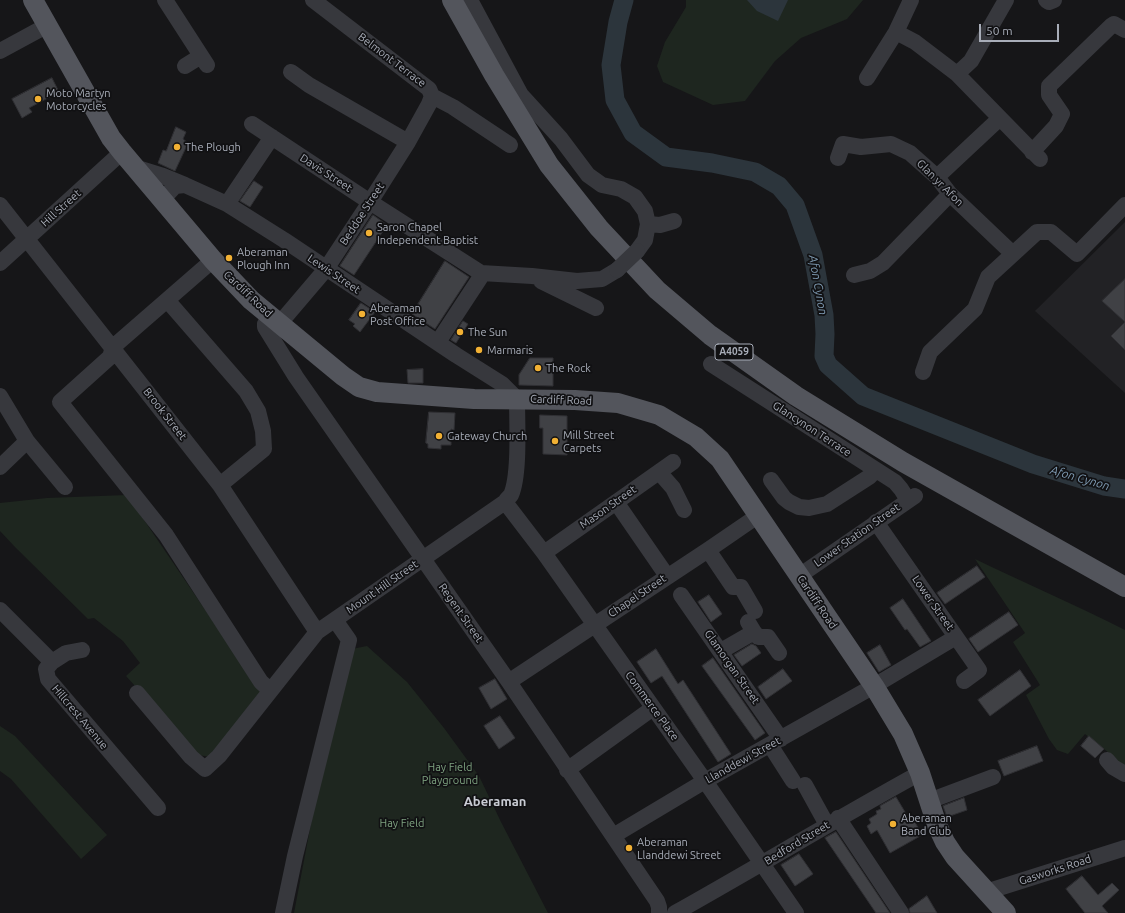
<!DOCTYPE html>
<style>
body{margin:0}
#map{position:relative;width:1125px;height:913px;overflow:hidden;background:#161618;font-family:Ubuntu,sans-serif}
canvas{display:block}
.scale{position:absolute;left:979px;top:24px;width:80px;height:18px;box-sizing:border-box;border:2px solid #a8adb8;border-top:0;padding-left:5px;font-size:12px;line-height:14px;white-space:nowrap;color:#a8adb8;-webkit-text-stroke:3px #111113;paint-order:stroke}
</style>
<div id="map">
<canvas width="1125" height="913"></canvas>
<div class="scale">50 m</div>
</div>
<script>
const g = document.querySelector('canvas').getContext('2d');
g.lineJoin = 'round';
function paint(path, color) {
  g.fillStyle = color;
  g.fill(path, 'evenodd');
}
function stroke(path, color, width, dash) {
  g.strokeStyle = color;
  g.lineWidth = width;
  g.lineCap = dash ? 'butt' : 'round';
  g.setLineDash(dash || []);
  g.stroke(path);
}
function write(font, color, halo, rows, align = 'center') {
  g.font = font + ' Ubuntu,sans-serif';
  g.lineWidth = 3.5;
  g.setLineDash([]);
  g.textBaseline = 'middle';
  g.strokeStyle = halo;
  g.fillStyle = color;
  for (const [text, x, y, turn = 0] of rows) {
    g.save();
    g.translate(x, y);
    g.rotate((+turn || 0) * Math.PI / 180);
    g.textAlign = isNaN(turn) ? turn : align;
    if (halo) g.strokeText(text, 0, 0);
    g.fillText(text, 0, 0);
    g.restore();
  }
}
const built = new Path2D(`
 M1125 222V393L1035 311Z`);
const green = new Path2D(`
 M686 0H863L847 19 801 38 775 61 745 101 713 105 663 82 657 66 665 42 686 7Z
 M127 495 263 695 212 757 197 755 126 676 140 663 123 641 94 618 88 619 15 547 0 531V503L47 498Z
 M975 559C1025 583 1076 605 1125 630V770L1109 753 1085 734 1068 754 1057 750 1049 739 1026 695 1040 685 1013 642 1025 633Z
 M367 646 407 682 444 728 479 776 501 822 548 913H294L313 813 352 649Z
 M0 726 15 736 107 835 81 859 11 779 0 771Z`);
const water = new Path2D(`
 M747 0H788L778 21 757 11Z`);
const river = new Path2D(`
 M624 0 618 22 611 65 615 100 633 133 666 157 712 163 755 172 779 186 795 205 813 255 824 315 825 334 824 356 828 365 863 396 1033 464 1104 486 1125 489`);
const building = new Path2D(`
 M52 78 59 92 29 108 32 112 22 118 12 99Z
 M176 127 186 132 183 139 188 143 175 171 158 163 163 150 166 151Z
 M254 181 263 187 250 207 240 201Z
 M373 215 387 225 354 275 340 266Z
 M445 261 469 277 435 329 412 314Z
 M1125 279V350L1111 336 1125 322 1102 301Z
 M361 303 375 312 360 332 353 326 355 324 349 320Z
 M463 321 468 324 456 343 451 340Z
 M530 358H553V386L519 385V375Z
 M423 369V383H408L407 370Z
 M429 412 455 413 454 430 451 429V445H441V449L428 448V444L426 443Z
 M540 415 567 416V455L543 454V428H540Z
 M977 566 985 577 945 604 937 593Z
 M709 595 722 614 711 622 698 602Z
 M903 599 931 641 920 647 907 629 905 630 890 608Z
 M1009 612 1018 625 978 652 969 639Z
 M752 644 756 646 761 653 742 666 734 655Z
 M880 645 891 665 879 672 867 653Z
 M656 649 678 684 683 680 731 754 718 762 662 676 651 683 637 662Z
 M713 658 765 733 755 740 702 666Z
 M783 669 792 681 766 699 758 687Z
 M1020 670 1031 686 990 716 978 700Z
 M495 679 507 699 491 709 479 688Z
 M500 716 515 738 499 749 484 726Z
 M1089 736 1104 749 1095 758 1081 746Z
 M1037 746 1043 761 1004 776 998 761Z
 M896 797 908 817 911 815 922 835 890 853 877 830 871 834 867 826 871 823 869 819 877 814 876 811 881 809 880 806Z
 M964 798 967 810 947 817 943 806Z
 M836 832 890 913H876L825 838Z
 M799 854 813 874 795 886 781 865Z
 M1082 876 1098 895 1112 883 1119 890 1102 906 1108 913H1085L1066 889Z
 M927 896 937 913H910L909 909Z`);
const minor = new Path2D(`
 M165 0 207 65
 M313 0 429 89 432 96 453 107 510 145
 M470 0 521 95 561 139 588 175 602 185 621 189 635 197 645 211 648 224
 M1046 0 1049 2 1054 0
 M896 32 915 42 957 74 1040 159
 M0 51 48 25
 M185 66 201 56
 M291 72 309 85 408 142
 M957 74 971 61 1006 0
 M867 78 896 32 911 0
 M252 124 370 202 481 273
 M1032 152 1056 126 1062 114 1049 95V86L1111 26 1114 24 1125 30
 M838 158 843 144 861 147 891 144 910 153 937 177 950 194 1013 254
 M134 167 163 176 185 185
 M937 177 999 119
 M227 204 272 137
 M0 205 220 485 317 632
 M637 251 645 240 648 224 660 225 674 221
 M213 260 113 347 110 357 60 402 166 535 261 682 270 690
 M0 263 122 152
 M481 273 532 276 577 281 602 279 617 270
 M854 275 870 271 883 263 950 194
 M541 281 596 308
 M167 300 246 391 258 411 263 431 264 449 220 485
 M271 315 265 324V327L296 377 509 682 657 901 659 907V913
 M280 323 326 269 370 202 408 142 429 104 432 96
 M438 342 480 278 481 273
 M711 364 895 482 901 489 908 500
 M923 372 930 352 975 309 988 277 1037 232H1051L1077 254 1125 205
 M0 396 27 441 65 487
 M0 467 27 441
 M659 472 673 488 684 510
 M771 480 784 498 789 502 799 507 809 508 827 504 869 477 876 470
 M505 502 544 553 705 781 796 913
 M616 502 667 576
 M876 522 979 670 964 681
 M708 550 733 587H741L755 611
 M544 553 673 462
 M799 576 915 496
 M681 595 781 739
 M0 610 52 662 46 669 48 679 158 808
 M754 632 758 637H768L779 653
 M721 651 754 632 748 622
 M52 662 66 653 82 650
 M516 677 708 550 759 515
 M137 693 191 757 205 769 219 756 317 632 505 502C507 499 509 497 511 495 520 475 517 422 517 399L502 384 456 355 284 240 227 204 185 185 175 186 162 200
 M770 745 793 781
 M1107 760 1113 767 1125 774
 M567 770 653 708
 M805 785 827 825
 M929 801 993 777
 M838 818 901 913
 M613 836 705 781 874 686 956 637
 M986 892 1125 848
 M283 913 295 856 349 640 335 620
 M675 913C757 867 838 818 920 773`);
const major = new Path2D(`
 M33 0 111 138 122 152 213 260 251 300 343 376 359 387 377 392 474 399 575 400 618 403 659 415 696 437 720 459 874 686 903 734 920 773 937 825 945 842 955 857 1006 913
 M452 0 494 75 549 165 599 228 657 290 710 335 796 396 903 462 1125 587`);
const minorBridge = new Path2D(`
 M617 270 637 251`);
const markers = [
 [38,99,4,"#f2b134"],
 [177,147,4,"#f2b134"],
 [369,233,4,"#f2b134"],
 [229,258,4,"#f2b134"],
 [362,314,4,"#f2b134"],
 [460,332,4,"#f2b134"],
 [479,350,4,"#f2b134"],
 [538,368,4,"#f2b134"],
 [439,436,4,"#f2b134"],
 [555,441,4,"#f2b134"],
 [893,824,4,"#f2b134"],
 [629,848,4,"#f2b134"]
];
const shields = [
 [734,352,38]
];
const shieldNames = [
 ["A4059",734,352]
];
const streetNames = [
 ["Belmont Terrace",392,60,37],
 ["Davis Street",326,173,33],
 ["Glan yr Afon",940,183,45],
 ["Hill Street",61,208,-42],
 ["Beddoe Street",362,214,-57],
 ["Lewis Street",334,274,34],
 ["Cardiff Road",248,294,43],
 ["Cardiff Road",561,400,2],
 ["Brook Street",165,414,52],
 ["Glancynon Terrace",812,429,33],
 ["Mason Street",608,507,-35],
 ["Lower Station Street",857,535,-35],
 ["Mount Hill Street",382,587,-35],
 ["Chapel Street",637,596,-34],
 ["Cardiff Road",817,602,56],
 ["Lower Street",933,603,55],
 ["Regent Street",461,613,55],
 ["Glamorgan Street",732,667,55],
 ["Commerce Place",652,706,54],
 ["Hillcrest Avenue",80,717,50],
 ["Llanddewi Street",743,760,-29],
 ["Bedford Street",797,843,-31],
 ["Gasworks Road",1055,870,-18]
];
const poiNames = [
 ["Moto Martyn",46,93],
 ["Motorcycles",46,106],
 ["The Plough",185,147],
 ["Saron Chapel",377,227],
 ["Independent Baptist",377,240],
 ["Aberaman",237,252],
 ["Plough Inn",237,265],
 ["Aberaman",370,308],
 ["Post Office",370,321],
 ["The Sun",468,332],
 ["Marmaris",487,350],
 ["The Rock",546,368],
 ["Mill Street",563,435],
 ["Carpets",563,448],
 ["Gateway Church",447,436],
 ["Aberaman",901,818],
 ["Band Club",901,831],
 ["Aberaman",637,842],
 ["Llanddewi Street",637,855]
];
const parkNames = [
 ["Hay Field",450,767],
 ["Playground",450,780],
 ["Hay Field",402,823]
];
const waterNames = [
 ["Afon Cynon",818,285,80],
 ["Afon Cynon",1080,478,16]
];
const quarterNames = [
 ["Aberaman",495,802]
];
paint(built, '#222225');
paint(green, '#1e261f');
paint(water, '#2c353c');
stroke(river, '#2c353c', 19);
paint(building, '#404145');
stroke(building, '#303034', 1);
stroke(minor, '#37383d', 16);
stroke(major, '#53555c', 20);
stroke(minorBridge, '#37383d', 16);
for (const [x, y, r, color] of markers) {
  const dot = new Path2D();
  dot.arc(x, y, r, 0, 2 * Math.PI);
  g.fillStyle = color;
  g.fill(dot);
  stroke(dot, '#111113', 1.5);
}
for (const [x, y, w] of shields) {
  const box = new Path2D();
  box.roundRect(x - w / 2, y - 8, w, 16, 3);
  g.fillStyle = '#111113';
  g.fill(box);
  stroke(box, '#a8adb8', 1);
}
write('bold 10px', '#a8adb8', null, shieldNames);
write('11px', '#a8adb8', '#111113', streetNames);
write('11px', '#a8adb8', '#111113', poiNames, 'left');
write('11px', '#7fa381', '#111113', parkNames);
write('italic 12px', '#7f9bb3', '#111113', waterNames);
write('bold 13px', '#c9ccd4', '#111113', quarterNames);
</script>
